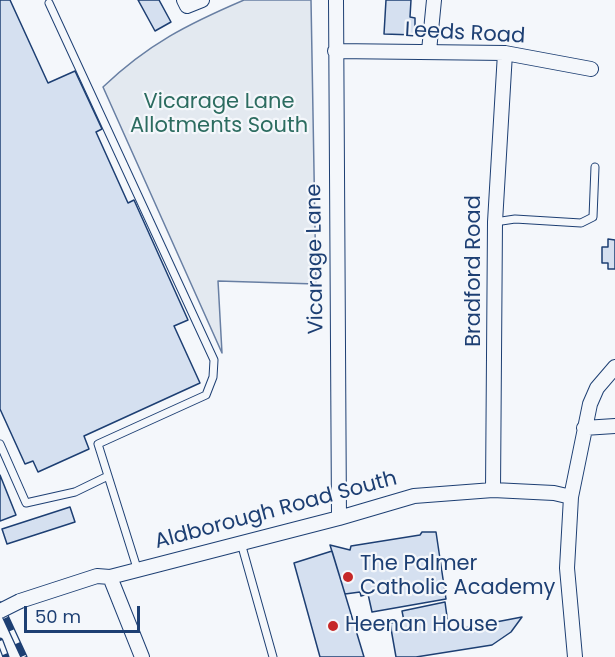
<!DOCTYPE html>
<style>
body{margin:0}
#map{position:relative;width:615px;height:657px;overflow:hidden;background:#f4f7fb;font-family:Poppins,sans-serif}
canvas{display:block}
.scale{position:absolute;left:24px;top:606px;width:116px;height:27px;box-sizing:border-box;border:3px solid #1d3f73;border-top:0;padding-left:8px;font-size:18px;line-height:21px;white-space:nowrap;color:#1d3f73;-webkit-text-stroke:4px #f4f7fb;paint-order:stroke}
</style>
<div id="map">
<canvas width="615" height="657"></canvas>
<div class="scale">50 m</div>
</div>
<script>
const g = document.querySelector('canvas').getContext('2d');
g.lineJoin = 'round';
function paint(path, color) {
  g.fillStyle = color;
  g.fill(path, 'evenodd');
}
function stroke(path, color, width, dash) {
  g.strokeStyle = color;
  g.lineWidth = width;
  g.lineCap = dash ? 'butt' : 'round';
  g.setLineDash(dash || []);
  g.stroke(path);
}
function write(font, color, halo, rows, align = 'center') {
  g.font = font + ' Poppins,sans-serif';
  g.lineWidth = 4.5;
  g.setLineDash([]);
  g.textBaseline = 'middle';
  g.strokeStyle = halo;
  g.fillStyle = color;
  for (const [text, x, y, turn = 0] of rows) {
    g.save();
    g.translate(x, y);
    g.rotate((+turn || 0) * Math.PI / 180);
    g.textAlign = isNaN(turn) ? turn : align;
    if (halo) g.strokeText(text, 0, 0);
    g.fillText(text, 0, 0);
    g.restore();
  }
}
const green = new Path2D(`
 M244 0H311L316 284 218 281 222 353 103 87C148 44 188 24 244 0Z`);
const building = new Path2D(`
 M0 0H10L48 83 75 71 102 129 96 132 128 203 134 200 188 320 174 326 200 383 84 436 89 449 38 472 33 461 25 464 0 409Z
 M138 0H159L171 22 155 31Z
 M386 0H411L410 17 415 18V35L384 34Z
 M608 239 615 240V269H608V263H602V247H608Z
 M0 475 16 515 0 521Z
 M70 507 75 522 7 544 2 529Z
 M422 532H436L446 599 372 612 368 594 361 596 360 592 345 594 330 545 350 550 351 546 420 535Z
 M332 551 345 594 364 657H320L294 563Z
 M445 602 449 631 522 617 511 632 492 645 416 657H396L390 623 404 621 402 611Z`);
const service = new Path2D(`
 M49 3 214 360 213 377 206 395 98 444 137 568
 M495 222 515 219 581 223 593 217 595 167
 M0 444 26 503 75 492 108 476
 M241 543 273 657`);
const minor = new Path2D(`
 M184 0 187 6 202 0
 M336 0 339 518
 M335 51 505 53 591 69
 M429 51 434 0
 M584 428 615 426
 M493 490 495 222 505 53
 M110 577 142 657
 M20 601 97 576 110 577 339 518 414 496 493 490 554 493 571 497
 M575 657 567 568 571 497 590 404 597 388 615 367`);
const rail = new Path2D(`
 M0 605 24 657
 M0 641 6 657`);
const minorBridge = new Path2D(`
 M0 611 20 601`);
const markers = [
 [348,577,6,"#c62828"],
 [333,626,6,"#c62828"]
];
const streetNames = [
 ["Leeds Road",465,34,3],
 ["Vicarage Lane",316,259,-91],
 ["Bradford Road",475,271,-90],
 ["Aldborough Road South",276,511,-15]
];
const parkNames = [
 ["Vicarage Lane",219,103],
 ["Allotments South",219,127]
];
const poiNames = [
 ["The Palmer",360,565],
 ["Catholic Academy",360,589],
 ["Heenan House",345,626]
];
paint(green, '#e3e9f0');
stroke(green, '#687fa3', 1.5);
paint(building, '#d5e0f0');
stroke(building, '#1d3f73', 1.5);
stroke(service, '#1d3f73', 9);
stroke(minor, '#1d3f73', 16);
stroke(service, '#f4f7fb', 7);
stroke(minor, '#f4f7fb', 14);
stroke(rail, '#1d3f73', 7);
stroke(rail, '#f4f7fb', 4.5, [14]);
stroke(minorBridge, '#1d3f73', 16, []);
stroke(minorBridge, '#f4f7fb', 14);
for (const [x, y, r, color] of markers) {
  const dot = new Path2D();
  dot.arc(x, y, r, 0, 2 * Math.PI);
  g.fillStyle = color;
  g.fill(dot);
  stroke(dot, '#f4f7fb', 2);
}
write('21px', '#1d3f73', '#f4f7fb', streetNames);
write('21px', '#2c6c60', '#f4f7fb', parkNames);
write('21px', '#1d3f73', '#f4f7fb', poiNames, 'left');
</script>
